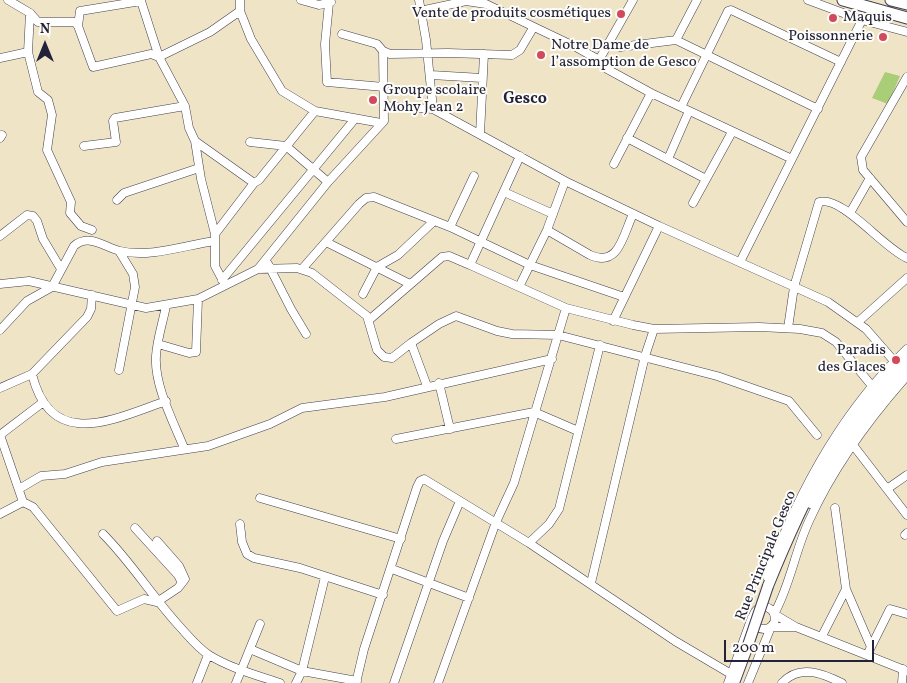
<!DOCTYPE html>
<meta charset="utf-8">
<style>
body{margin:0}
#map{position:relative;width:907px;height:683px;overflow:hidden;background:#f0e4c7;font-family:Vollkorn,serif}
canvas{display:block}
.north{position:absolute;left:20px;top:20px;width:50px;height:50px;-webkit-text-stroke:4px #fdfcf7;paint-order:stroke;rotate:0deg;font-size:14px;font-weight:700;line-height:20px;text-align:center;color:#22223b}
.north::after{content:'';display:block;margin:auto;width:18px;height:22px;background:#22223b;clip-path:polygon(50% 0,100% 100%,50% 72%,0 100%)}
.scale{position:absolute;left:724px;top:640px;width:150px;height:22px;box-sizing:border-box;border:2px solid #22223b;border-top:0;padding-left:6px;font-size:15px;line-height:18px;white-space:nowrap;color:#22223b;-webkit-text-stroke:4px #fdfcf7;paint-order:stroke}
</style>
<div id="map">
<canvas width="907" height="683"></canvas>
<div class="north">N</div>
<div class="scale">200 m</div>
</div>
<script>
const g = document.querySelector('canvas').getContext('2d');
g.lineJoin = 'round';
function paint(path, color) {
  g.fillStyle = color;
  g.fill(path, 'evenodd');
}
function stroke(path, color, width, dash) {
  g.strokeStyle = color;
  g.lineWidth = width;
  g.lineCap = dash ? 'butt' : 'round';
  g.setLineDash(dash || []);
  g.stroke(path);
}
function write(font, color, halo, rows, align = 'center') {
  g.font = font + ' Vollkorn,serif';
  g.lineWidth = 4;
  g.setLineDash([]);
  g.textBaseline = 'middle';
  g.strokeStyle = halo;
  g.fillStyle = color;
  for (const [text, x, y, turn = 0] of rows) {
    g.save();
    g.translate(x, y);
    g.rotate((+turn || 0) * Math.PI / 180);
    g.textAlign = isNaN(turn) ? turn : align;
    if (halo) g.strokeText(text, 0, 0);
    g.fillText(text, 0, 0);
    g.restore();
  }
}
const green = new Path2D(`
 M885 72 900 76 888 104 872 98Z`);
const minor = new Path2D(`
 M8 0 30 13 38 22H75L78 26 93 67 151 54 159 57 185 106
 M240 0V11L251 39 282 91 315 111 381 123
 M301 0 319 5 331 2
 M419 0 426 40 433 109 565 181 659 226 828 302 866 329 894 361
 M808 0 862 20 907 32
 M329 3 325 44 327 82 384 87
 M420 11 466 1 486 4 576 47 599 60 607 69 651 93 792 159
 M78 26 80 11 141 1 159 57 210 32 240 11
 M342 34 377 44 383 51 390 54 448 53 512 55 520 50 533 28
 M676 40 697 0
 M610 44 620 47 676 40 818 109
 M28 52 38 92 48 100 52 115 47 150 71 202 70 213 81 226 92 230
 M0 58 28 52 30 13
 M599 60 633 0
 M431 75 482 78
 M907 77 861 157 863 170 907 222
 M385 106 433 109
 M681 107 728 11 731 10 841 62
 M480 134 484 54
 M0 138 2 135
 M627 138 706 179
 M195 141 201 179 215 234V266L224 283
 M250 142 286 146 328 182
 M84 146 116 142 113 121 115 118 185 106 189 128 195 141 254 183
 M668 159 689 111
 M614 164 651 93
 M504 192 553 214
 M117 200 124 193 199 168
 M693 203 732 132
 M850 213 870 178
 M450 227 474 176
 M547 230 590 255C619 268 623 235 633 214
 M215 234 254 183 259 180 315 111
 M0 236 27 215 33 216 37 221 43 239 61 269
 M326 242 410 284
 M740 262 862 20
 M268 264 291 309 306 334
 M470 265 566 308 633 325 654 329 759 327 800 329 822 333 836 342 872 386
 M258 269 297 268 312 273 367 316 377 350 384 357 392 358 411 343 427 386
 M302 269 359 204 366 198 374 197 450 227 530 265 624 297
 M222 280 354 120
 M0 284 29 281 146 308 198 299 258 269 328 182 384 121 383 51
 M519 287 547 230 565 181
 M363 294 377 267 398 255 434 221
 M166 306C163 322 157 339 156 356 154 385 173 421 184 448
 M369 320 442 257 449 256 470 265 520 156
 M613 321 659 226
 M858 322 907 278
 M788 328 794 287 819 202C842 195 883 248 907 258
 M0 330 27 301 52 287 74 246C89 233 104 247 120 251 150 258 186 245 215 241
 M411 343 439 324 456 316 497 331 512 334 558 335 717 376 789 401 817 435
 M158 344 189 353 196 352 198 299
 M119 370 135 287 133 274 119 251
 M32 374C51 452 114 419 166 401
 M907 376C868 420 833 468 809 521 795 551 790 586 774 614L796 627 907 671
 M439 383 450 429
 M0 388 32 374 87 317 91 309 92 295
 M0 435 23 502
 M0 435 42 403
 M396 439 534 412 578 431
 M853 445 907 515
 M19 489 41 476 65 474 102 462 208 446 270 424 302 408 385 397 552 359
 M887 489 907 475
 M260 498 401 539
 M23 502 33 507 117 611 144 599 157 602 178 588 185 579 179 566 157 541
 M0 514 23 502
 M240 524 242 542 247 554 254 558 300 568 383 595
 M135 528 178 575 182 583
 M103 534C132 563 153 598 181 628 190 638 198 648 209 655 230 668 256 675 280 683
 M905 535 907 533
 M529 543 549 524 559 509 600 345
 M392 569 469 598
 M767 577C798 492 841 412 907 349
 M591 583 645 356 654 329
 M846 589 871 647
 M753 618a11 11 0 1 1 22 0a11 11 0 1 1-22 0Z
 M822 636 846 589 835 508
 M250 649 302 671 357 681
 M867 655 890 609 907 614
 M197 683 208 655
 M236 683 260 624
 M296 683 302 671 325 577
 M356 683 364 649 417 487 420 481 424 479 529 543 675 641 731 674
 M394 683 443 541 460 501
 M438 683 496 522 514 483 566 308
 M728 683 752 617
 M748 683 771 627H794
 M782 683C799 664 822 673 842 683
 M902 683 903 669`);
const major = new Path2D(`
 M811 503C838 453 869 409 907 368
 M768 586C802 503 840 419 907 357
 M734 683 747 648`);
const highway = new Path2D(`
 M843 0 907 18
 M891 0 907 4`);
const majorBridge = new Path2D(`
 M747 648 768 586`);
const markers = [
 [621,14,5,"#d1495b"],
 [833,18,5,"#d1495b"],
 [883,37,5,"#d1495b"],
 [541,55,5,"#d1495b"],
 [373,100,5,"#d1495b"],
 [896,360,5,"#d1495b"]
];
const poiNames = [
 ["Vente de produits cosmétiques",611,14],
 ["Maquis",843,18,"left"],
 ["Poissonnerie",873,37],
 ["Notre Dame de",551,46,"left"],
 ["l’assomption de Gesco",551,63,"left"],
 ["Groupe scolaire",383,91,"left"],
 ["Mohy Jean 2",383,108,"left"],
 ["Paradis",886,351],
 ["des Glaces",886,368]
];
const streetNames = [
 ["Rue Principale Gesco",767,556,-68]
];
const neighbourhoodNames = [
 ["Gesco",525,100]
];
paint(green, '#a9ce77');
stroke(minor, '#413f50', 9);
stroke(major, '#413f50', 12);
stroke(highway, '#413f50', 13);
stroke(minor, '#fff', 8);
stroke(major, '#fff', 10);
stroke(highway, '#fff', 11);
stroke(majorBridge, '#413f50', 12, []);
stroke(majorBridge, '#fff', 10);
for (const [x, y, r, color] of markers) {
  const dot = new Path2D();
  dot.arc(x, y, r, 0, 2 * Math.PI);
  g.fillStyle = color;
  g.fill(dot);
  stroke(dot, '#fdfcf7', 2);
}
write('15px', '#22223b', '#fdfcf7', poiNames, 'right');
write('15px', '#22223b', '#fdfcf7', streetNames);
write('bold 16px', '#22223b', '#fdfcf7', neighbourhoodNames);
</script>
